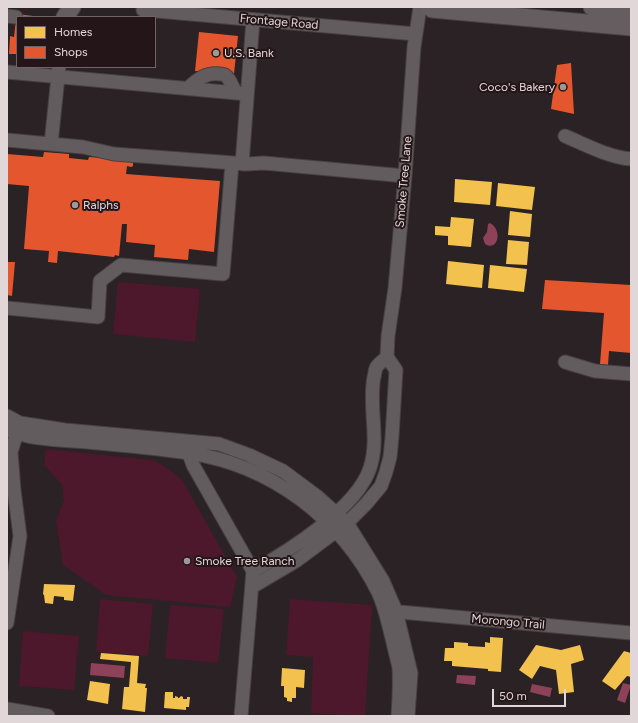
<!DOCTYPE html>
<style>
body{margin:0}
#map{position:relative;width:638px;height:723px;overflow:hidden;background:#2a2224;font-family:Figtree,sans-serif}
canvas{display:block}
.frame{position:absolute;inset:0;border:8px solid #e1d6d8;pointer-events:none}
.legend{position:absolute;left:16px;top:16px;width:140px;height:52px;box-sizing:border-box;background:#241519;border:1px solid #706265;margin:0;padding:5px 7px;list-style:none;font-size:12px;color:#e1d6d8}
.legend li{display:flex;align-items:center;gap:8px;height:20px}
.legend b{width:20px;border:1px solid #706265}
.scale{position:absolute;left:492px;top:689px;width:74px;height:18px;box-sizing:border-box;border:2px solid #e1d6d8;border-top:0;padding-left:5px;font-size:12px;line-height:14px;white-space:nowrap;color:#e1d6d8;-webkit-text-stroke:3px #241519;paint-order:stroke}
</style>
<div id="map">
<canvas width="638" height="723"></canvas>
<div class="frame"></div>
<ul class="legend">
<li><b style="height:11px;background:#f2c14e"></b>Homes</li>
<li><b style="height:11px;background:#e4572e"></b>Shops</li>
</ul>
<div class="scale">50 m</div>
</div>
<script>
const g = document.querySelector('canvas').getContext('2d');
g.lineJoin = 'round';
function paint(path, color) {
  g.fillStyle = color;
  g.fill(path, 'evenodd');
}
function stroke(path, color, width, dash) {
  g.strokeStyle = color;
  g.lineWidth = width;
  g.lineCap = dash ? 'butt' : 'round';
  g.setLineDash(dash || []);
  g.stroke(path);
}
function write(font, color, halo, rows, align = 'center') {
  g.font = font + ' Figtree,sans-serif';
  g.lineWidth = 4;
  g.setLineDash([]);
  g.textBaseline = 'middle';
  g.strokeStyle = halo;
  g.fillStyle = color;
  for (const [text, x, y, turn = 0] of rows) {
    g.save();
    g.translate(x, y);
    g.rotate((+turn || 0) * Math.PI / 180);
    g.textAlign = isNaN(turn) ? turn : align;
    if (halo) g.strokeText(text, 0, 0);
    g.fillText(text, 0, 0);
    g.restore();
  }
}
const green = new Path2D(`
 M118 282 200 289 195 342 113 334Z
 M46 449 152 460C163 465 172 471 182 480L237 577 230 607 106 595 63 565 56 521 64 500 62 485 44 465Z
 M100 599 153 604 148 656 96 652Z
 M290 599 372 605 365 716 311 713 313 657 286 655Z
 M170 605 224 609 218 663 165 658Z
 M23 631 79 636 74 690 19 686Z`);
const water = new Path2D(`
 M490 223C503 230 498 252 485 244L483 238 487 232 488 224Z
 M91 663 125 666 124 678 90 675Z
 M457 675 476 676 475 685 456 683Z
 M623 683 631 685 625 703 617 700Z
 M532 684 552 688 550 697 530 692Z`);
const homes = new Path2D(`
 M455 179 492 182 490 205 454 202Z
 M498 183 535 187 532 210 496 206Z
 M510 211 532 214 530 237 508 235Z
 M451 217 474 219 471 247 448 245V236L435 235V226L450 227Z
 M508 240 529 242 527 265 506 264Z
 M448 261 484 265 482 288 446 284Z
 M490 265 527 269 524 292 488 288Z
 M44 584 75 585 73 601 64 600V597L54 596 53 604 45 603 44 595 43 594Z
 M490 637 503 638 501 672 488 671V669L452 666V661H444L445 648H454V642L468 643V646L485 647V642L490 643Z
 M536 645 561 650 580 645 584 660 571 664 574 692 559 694 556 670 540 666 532 679 519 670Z
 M624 651 631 653V677L627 676 615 690 602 681Z
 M101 653 139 656 137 683 146 684 145 688H147L145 712 122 709 124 687H129L131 662 100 659Z
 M282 668 305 670 304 688 296 687V698H292V702L287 701V698L284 697V686H281Z
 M90 681 110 684 108 704 87 700Z
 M165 692H173V698H175V696L178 697V698H179L181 696 183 697V699H187V697H190L189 707H186V710L164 708Z`);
const shops = new Path2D(`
 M16 14 33 16V17H16Z
 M16 19H17V54H9L10 36 14 37Z
 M199 32 238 36 234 74 195 71Z
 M571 63 574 114 551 109 557 65Z
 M44 152 69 154V158L88 160 89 157 133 160V166L131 167 127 166 126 174 220 181 214 252 189 249 188 260 154 257 155 245 126 242 127 224H122L119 256 115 255 114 257 58 251 57 263 48 262 49 251 24 249 29 186 7 184V154L43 157Z
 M7 262H15L12 296 7 295Z
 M545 280 631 285V353L609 351 608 365 600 364 604 313 542 309Z`);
const minor = new Path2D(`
 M143 10 157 11 416 34
 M7 16 16 17
 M7 72 247 94
 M188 88C198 79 206 72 220 74 223 74 226 75 228 78 231 82 233 88 236 93
 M565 136C586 145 608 157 631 159
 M7 140 83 147 114 154 247 164 264 163 405 176
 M51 144 59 67
 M242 164 253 20
 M7 308 98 317 100 281 121 265 223 274 232 163
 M565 362 595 371 631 374
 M7 416 20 423 65 430 219 444 249 455 283 471 318 497 347 523 383 581 396 611 411 673 408 716
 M7 429C28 440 63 440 87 442 121 445 155 448 189 453 271 465 341 518 378 592 385 607 388 623 392 638 394 648 397 658 399 668 400 683 399 700 398 716
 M186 445 193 465 253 571 241 716
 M253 571C289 551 357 508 370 468 380 438 368 407 374 377 375 374 375 370 376 368 378 364 384 360 387 357
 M252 587 296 561 347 523 366 504 381 486 386 472 390 457 392 437 396 370 387 357 388 336 395 288 405 176 414 47 420 7
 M389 611 631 633
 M7 623 20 536 14 490 11 452 19 426
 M7 709 48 716`);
const major = new Path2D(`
 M430 7 432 9 631 27
 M592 7 631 11
 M65 17 72 7`);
const markers = [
 [216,53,4,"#a19799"],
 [563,87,4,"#a19799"],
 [75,205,4,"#a19799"],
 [187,561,4,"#a19799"]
];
const streetNames = [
 ["Frontage Road",279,22,5],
 ["Smoke Tree Lane",404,182,-85],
 ["Morongo Trail",508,622,5]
];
const poiNames = [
 ["U.S. Bank",224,53],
 ["Coco's Bakery",555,87,"right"],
 ["Ralphs",83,205],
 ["Smoke Tree Ranch",195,561]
];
paint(green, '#4d182b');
paint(water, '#8d425a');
paint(homes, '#f2c14e');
paint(shops, '#e4572e');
stroke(minor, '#474042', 15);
stroke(major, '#474042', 19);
stroke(minor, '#635c5e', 13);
stroke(major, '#665d60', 17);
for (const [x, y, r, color] of markers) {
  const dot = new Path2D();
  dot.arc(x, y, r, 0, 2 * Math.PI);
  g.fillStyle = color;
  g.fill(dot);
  stroke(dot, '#241519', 1.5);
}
write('12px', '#e1d6d8', '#241519', streetNames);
write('12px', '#e1d6d8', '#241519', poiNames, 'left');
</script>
